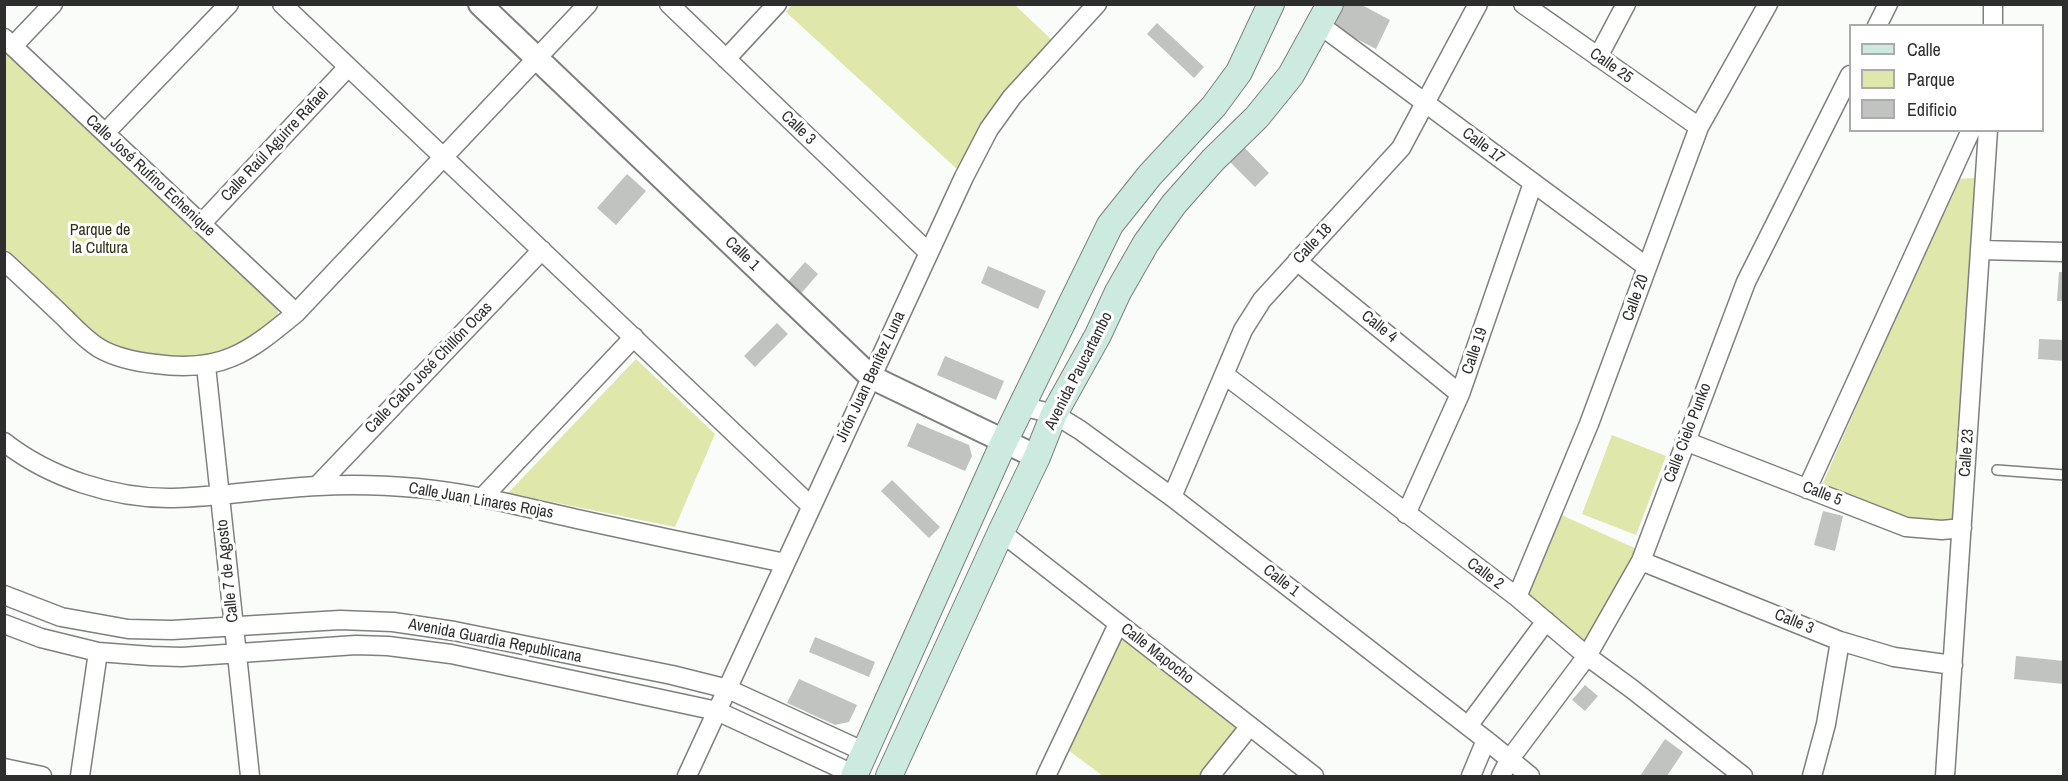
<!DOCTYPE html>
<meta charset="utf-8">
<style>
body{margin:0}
#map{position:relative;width:2068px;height:781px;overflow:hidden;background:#f9fcf9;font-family:"Archivo Narrow",sans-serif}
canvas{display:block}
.frame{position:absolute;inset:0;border:6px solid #2d2e2d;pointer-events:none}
.legend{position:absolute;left:1849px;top:24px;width:195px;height:108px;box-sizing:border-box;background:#fff;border:2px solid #ababab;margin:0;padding:8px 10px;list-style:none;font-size:18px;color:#2d2e2d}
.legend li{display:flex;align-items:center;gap:12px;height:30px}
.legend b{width:30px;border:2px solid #ababab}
</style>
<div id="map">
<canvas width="2068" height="781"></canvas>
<div class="frame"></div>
<ul class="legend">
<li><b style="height:8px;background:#cdeae0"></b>Calle</li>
<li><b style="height:16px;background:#e0e7aa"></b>Parque</li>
<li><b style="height:16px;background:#c1c3c0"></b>Edificio</li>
</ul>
</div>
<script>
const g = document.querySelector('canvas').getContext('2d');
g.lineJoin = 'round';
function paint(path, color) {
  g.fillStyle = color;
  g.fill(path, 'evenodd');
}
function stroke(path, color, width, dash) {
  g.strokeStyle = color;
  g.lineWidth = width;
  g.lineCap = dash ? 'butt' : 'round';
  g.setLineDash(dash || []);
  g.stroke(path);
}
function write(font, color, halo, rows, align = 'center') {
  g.font = font + ' "Archivo Narrow",sans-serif';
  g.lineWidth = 6;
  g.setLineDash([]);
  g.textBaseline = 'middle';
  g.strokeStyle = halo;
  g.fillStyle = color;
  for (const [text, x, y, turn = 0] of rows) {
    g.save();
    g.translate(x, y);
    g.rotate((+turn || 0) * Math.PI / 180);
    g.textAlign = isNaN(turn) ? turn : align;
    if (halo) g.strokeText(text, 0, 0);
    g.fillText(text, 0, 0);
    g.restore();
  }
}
const green = new Path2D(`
 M793 4 1015 5 1054 42 958 170 786 12Z
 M4 48 275 305C279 311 279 314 275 321L233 348 218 356 181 360 117 349 94 336 5 251Z
 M1975 178 1967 523 1906 521 1822 485 1956 179Z
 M636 359 715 434 675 527 508 493Z
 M1612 435 1666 456 1636 535 1582 514Z
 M1557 513 1641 551 1593 650 1522 597Z
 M1120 636 1236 728 1199 776H1103L1064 747Z`);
const building = new Path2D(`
 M1336 4H1360L1390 20 1376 49 1326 23Z
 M1157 23 1204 67 1194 78 1147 34Z
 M1241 144 1269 173 1255 187 1226 158Z
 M627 174 646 191 616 225 597 208Z
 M805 262 818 274 797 298 784 286Z
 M988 266 1046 291 1038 309 981 283Z
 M2059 272H2064V301H2057Z
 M777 323 788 334 755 367 744 356Z
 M2039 339 2064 340V361L2038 359Z
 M945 356 1004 381 996 400 937 375Z
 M917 423 969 445 972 456 965 471 907 446Z
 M892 480 940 527 929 538 881 491Z
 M1823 511 1843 516 1835 551 1814 545Z
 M815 637 875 662 869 677 809 652Z
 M2016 656 2064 661V684L2014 679Z
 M799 679 857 705 849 722 835 725 787 703Z
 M1585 685 1598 696 1585 711 1572 700Z
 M1665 739 1683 752 1667 776H1640Z`);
const service = new Path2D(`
 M1997 470 2064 475`);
const minor = new Path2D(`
 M282 4 811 506
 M669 4 928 252
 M1523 4 1699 127
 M1320 25 1647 267
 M1877 26 1888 4
 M1993 26V4
 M4 38 296 313
 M13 46 53 4
 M1598 57 1626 4
 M726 59 777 4
 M105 133 229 4
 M201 224 348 67
 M1980 250 2064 252
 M4 261C25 280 45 299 65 318 75 328 86 340 99 348 116 358 137 362 156 364 221 373 248 353 296 313L588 4
 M1297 261 1460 394
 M206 366 250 776
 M1225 375 1517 597 1587 656 1632 689 1743 776
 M1021 406 1054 414 1080 430 1172 497 1486 740 1530 776
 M1685 441 1906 527 1942 530 1962 528
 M4 442C50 478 115 499 173 498 222 497 270 488 318 486 351 484 384 485 417 488 471 493 524 507 577 519 646 534 716 549 785 563
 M317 486 542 250
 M1807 489 1971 130
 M1172 497 1243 330 1262 300 1401 148 1478 4
 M482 498 634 337
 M1406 514 1460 394 1533 183
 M1001 532 1314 776
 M1641 561 1840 641 1894 657 1953 665
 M4 595 61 617 128 629 172 630 340 620 393 622 454 631 672 675 728 689 865 752
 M1517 597 1589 424 1699 127 1768 4
 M4 624 41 638 98 652 151 656 182 657 356 645 388 646 451 654 717 711 855 775
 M1468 726 1546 621
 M4 768 42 776
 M80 776 98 652
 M687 776 964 177 989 129 1012 97 1097 4
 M1046 776 1118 624
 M1210 776 1250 726
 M1471 776 1486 740
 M1501 776 1509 760 1587 656 1641 561 1746 282 1850 75
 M1812 776 1826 724 1840 641
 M1945 776 1988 130`);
const tertiary = new Path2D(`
 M480 4 871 377 1037 457`);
const secondary = new Path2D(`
 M854 776 1004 442 1110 225 1150 175 1214 106 1239 72 1271 4
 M889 776 1001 532 1037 457 1054 414 1098 335 1118 292 1146 243 1174 204 1213 160 1257 117 1291 75 1330 4`);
const streetNames = [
 ["Calle 25",1611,66,35],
 ["Calle 3",798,128,44],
 ["Calle Raúl Aguirre Rafael",275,145,-47],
 ["Calle 17",1483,146,37],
 ["Calle José Rufino Echenique",150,176,43],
 ["Calle 18",1313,244,-47],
 ["Calle 1",742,254,44],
 ["Calle 20",1636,298,-70],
 ["Calle 4",1379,327,39],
 ["Calle 19",1475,351,-71],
 ["Calle Cabo José Chillón Ocas",429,368,-46],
 ["Avenida Paucartambo",1079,371,-63],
 ["Jirón Juan Benítez Luna",871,377,-65],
 ["Calle Cielo Punko",1688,433,-69],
 ["Calle 23",1967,453,-86],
 ["Calle 5",1822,494,21],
 ["Calle Juan Linares Rojas",481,501,10],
 ["Calle 7 de Agosto",228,571,-96],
 ["Calle 2",1485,574,37],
 ["Calle 1",1281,581,38],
 ["Calle 3",1794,622,22],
 ["Avenida Guardia Republicana",495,641,11],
 ["Calle Mapocho",1157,654,38]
];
const parkNames = [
 ["Parque de",100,231],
 ["la Cultura",100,249]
];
paint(green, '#e0e7aa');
paint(building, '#c1c3c0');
stroke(service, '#7e807e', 12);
stroke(minor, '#7e807e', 21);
stroke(tertiary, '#7e807e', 26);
stroke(secondary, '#7e807e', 28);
stroke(service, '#fff', 9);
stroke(minor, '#fff', 18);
stroke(tertiary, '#fff', 22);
stroke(secondary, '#cdeae0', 26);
write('16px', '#2d2e2d', '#fff', streetNames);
write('16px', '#2f3212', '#fff', parkNames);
</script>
